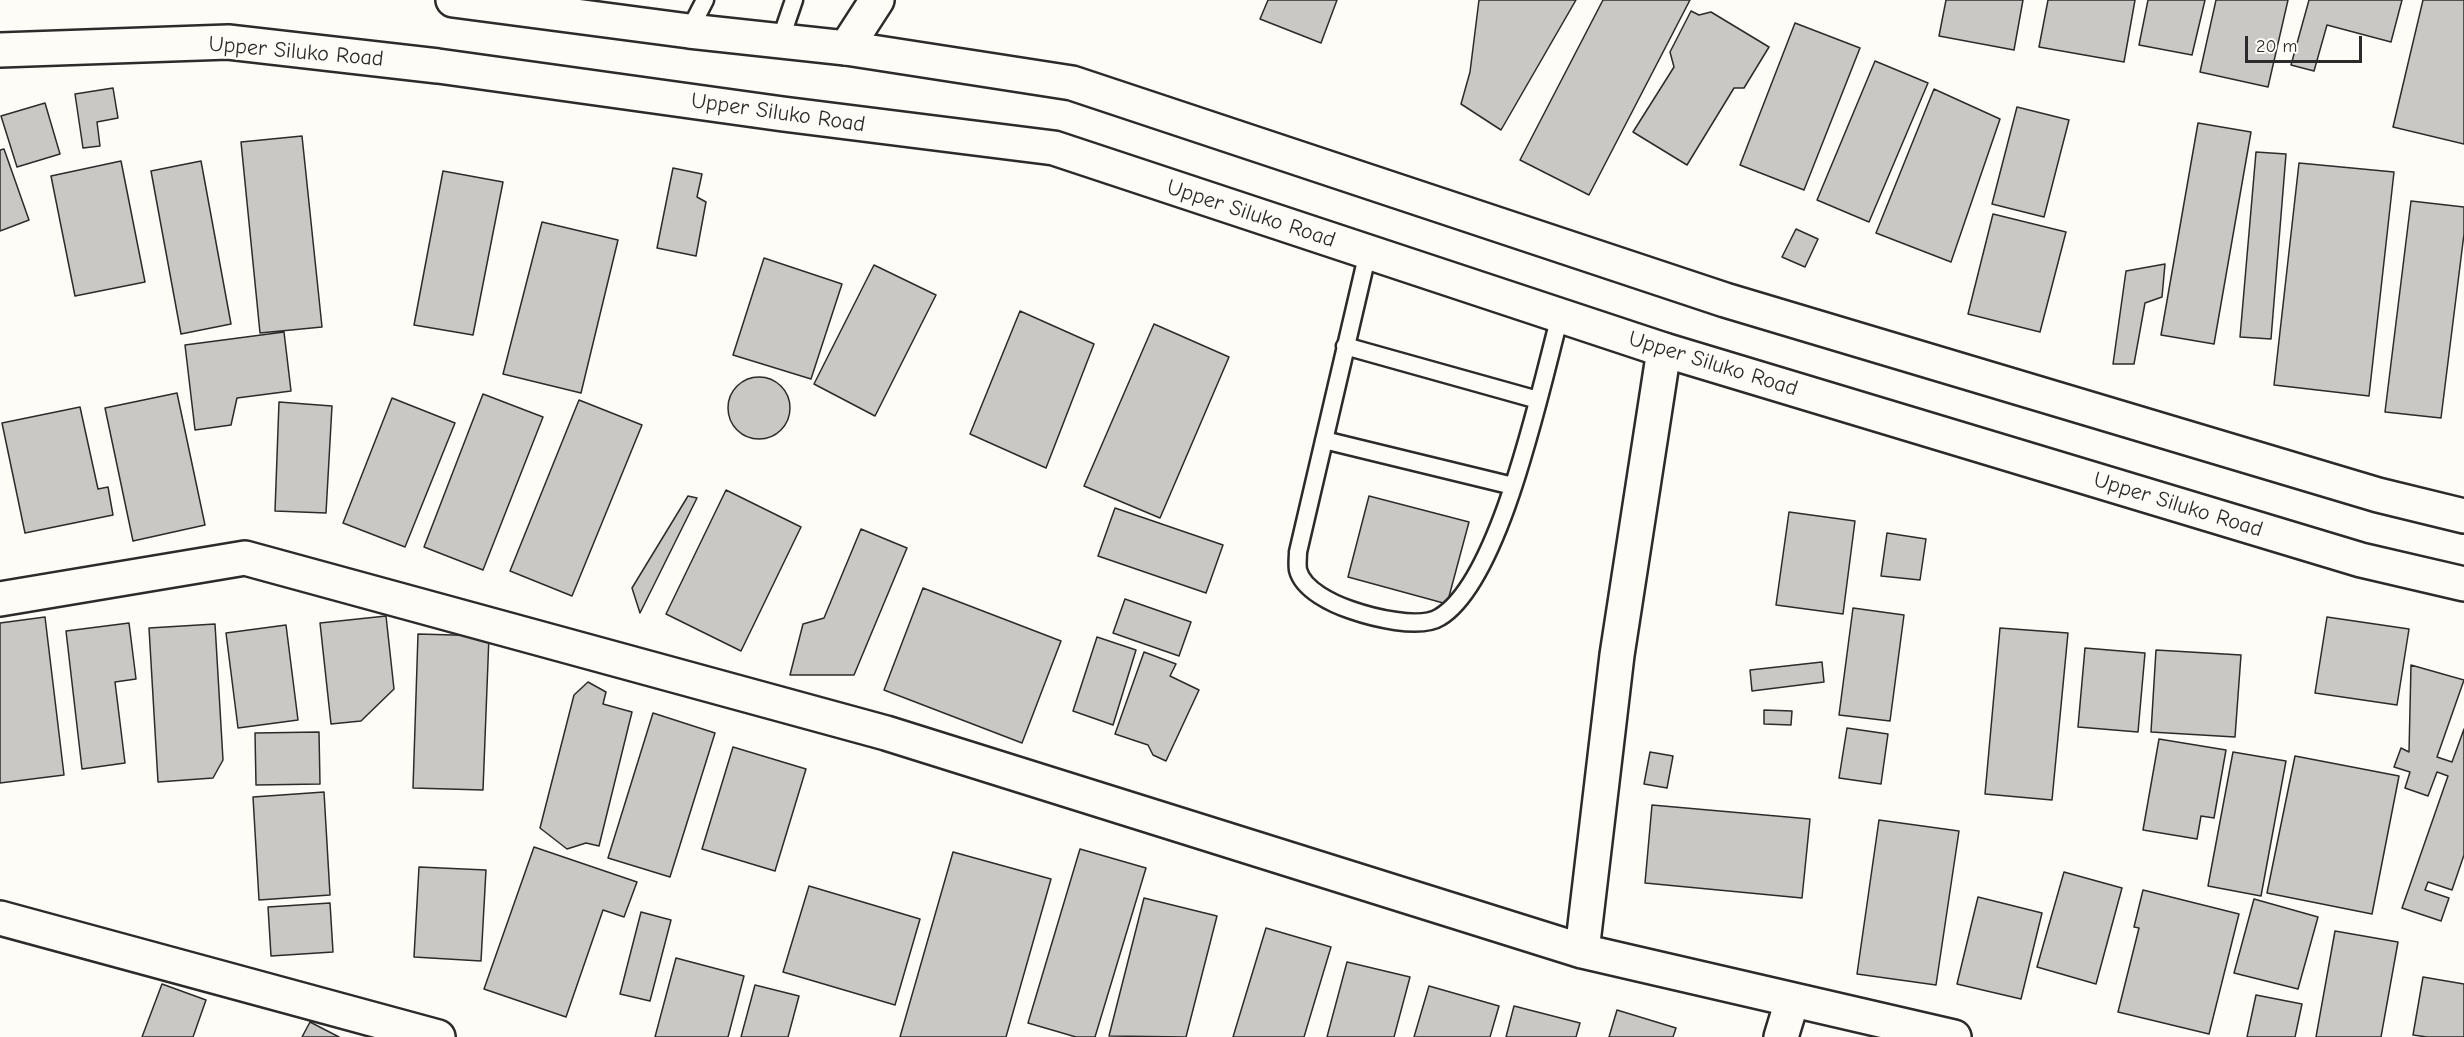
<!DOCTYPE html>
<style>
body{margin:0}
#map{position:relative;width:2464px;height:1037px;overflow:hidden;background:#fdfcf7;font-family:"Comic Neue",sans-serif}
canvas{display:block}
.scale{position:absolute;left:2245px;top:36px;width:117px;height:27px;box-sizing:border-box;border:3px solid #2b2b2b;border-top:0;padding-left:8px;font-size:18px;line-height:21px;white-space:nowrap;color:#2b2b2b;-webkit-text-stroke:4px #fdfcf7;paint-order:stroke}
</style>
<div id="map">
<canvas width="2464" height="1037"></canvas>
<div class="scale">20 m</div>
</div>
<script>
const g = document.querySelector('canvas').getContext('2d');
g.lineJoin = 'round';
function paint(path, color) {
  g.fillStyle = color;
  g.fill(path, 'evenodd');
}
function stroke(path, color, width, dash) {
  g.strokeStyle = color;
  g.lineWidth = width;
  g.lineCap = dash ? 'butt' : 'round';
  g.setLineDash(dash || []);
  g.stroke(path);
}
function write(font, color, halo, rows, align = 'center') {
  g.font = font + ' "Comic Neue",sans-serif';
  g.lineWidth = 4.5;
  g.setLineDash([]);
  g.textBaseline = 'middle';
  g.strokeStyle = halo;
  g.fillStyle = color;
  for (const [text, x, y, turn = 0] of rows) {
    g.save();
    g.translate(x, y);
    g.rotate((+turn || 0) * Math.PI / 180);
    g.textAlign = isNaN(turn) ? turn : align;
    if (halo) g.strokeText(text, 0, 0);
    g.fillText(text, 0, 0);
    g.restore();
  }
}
const building = new Path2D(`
 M1268 0H1337L1321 43 1260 19Z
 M1479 0H1576L1501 130 1461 104 1470 72Z
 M1603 0H1690L1589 195 1520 160Z
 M1946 0H2023L2014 50 1939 36Z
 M2048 0H2135L2124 62 2039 47Z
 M2148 0H2205L2192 55 2139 45Z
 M2216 0H2288L2268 87 2200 72Z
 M2309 0H2402L2391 42 2327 25 2314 71 2291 65Z
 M2423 0H2464V144L2393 127Z
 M1691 11 1699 15 1711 12 1769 47 1744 88H1734L1687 165 1633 132 1674 67 1670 52Z
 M1795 23 1860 48 1804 190 1740 165Z
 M1875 61 1928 83 1869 222 1817 200Z
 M113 88 118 118 97 122 100 146 83 148 75 94Z
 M1934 89 2000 119 1951 262 1876 233Z
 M45 103 60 154 17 167 1 116Z
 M2017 107 2069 120 2044 217 1992 204Z
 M2198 123 2251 132 2214 344 2161 335Z
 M302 136 322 327 260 333 241 142Z
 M4 149 29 220 0 231V150Z
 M2256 152 2286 154 2271 339 2240 337Z
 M121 161 145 282 75 296 51 176Z
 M201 161 231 324 181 334 151 171Z
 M2299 163 2394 172 2369 396 2274 385Z
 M673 168 702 174 697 197 706 202 696 256 657 248Z
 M443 171 503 182 473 335 414 325Z
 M2411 201 2464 207V234L2441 418 2385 412Z
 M1993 214 2066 232 2040 332 1968 314Z
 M542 222 618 240 581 393 503 374Z
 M1796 229 1818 239 1805 267 1782 257Z
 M764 258 842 284 811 379 733 355Z
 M2165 264 2162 297 2145 303 2134 364H2113L2126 271Z
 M874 265 936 295 875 416 814 384Z
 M1020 311 1094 344 1046 468 970 434Z
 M1154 324 1229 357 1160 518 1084 486Z
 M284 332 291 391 237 398 231 425 195 430 185 345Z
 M728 408a31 31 0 1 1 62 0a31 31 0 1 1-62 0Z
 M177 393 205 525 133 541 105 408Z
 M483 394 543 417 483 570 424 547Z
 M392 398 455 423 405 547 343 523Z
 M579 400 642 425 572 596 510 571Z
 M279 402 332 406 326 513 275 511Z
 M80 407 98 489 108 487 113 515 25 533 2 423Z
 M726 490 801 527 741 651 666 614Z
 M688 496 697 498 640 613 632 588Z
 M1369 496 1469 522 1447 604 1348 577Z
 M1115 508 1223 545 1206 593 1098 556Z
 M1789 512 1855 521 1843 614 1776 605Z
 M861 529 907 548 854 675H790L803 624 824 618Z
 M1887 533 1926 539 1920 580 1881 576Z
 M923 588 1061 641 1022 743 884 690Z
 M1125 599 1191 622 1179 656 1113 633Z
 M1853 608 1904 615 1890 721 1839 715Z
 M386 616 394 689 361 721 331 724 320 623Z
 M45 617 64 775 0 783V623Z
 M2327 617 2409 629 2397 705 2315 693Z
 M129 623 136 679 115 682 125 763 82 769 66 631Z
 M215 624 223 760 213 778 158 782 149 628Z
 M286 625 298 720 238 728 226 633Z
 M2000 628 2068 633 2052 800 1985 794Z
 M418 634 489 636 483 790 413 788Z
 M1097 637 1136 650 1113 725 1073 711Z
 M2085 648 2145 653 2138 732 2078 727Z
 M2156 650 2241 655 2235 737 2151 732Z
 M1144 652 1176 664 1170 676 1199 690 1166 761 1153 755 1148 745 1115 734Z
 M1822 662 1824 682 1752 691 1750 670Z
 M2411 665 2464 680 2437 757 2452 762 2464 729V855L2452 890 2428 882 2425 890 2449 898 2441 921 2402 908 2448 776 2437 772 2428 796 2405 788 2410 772 2394 767 2401 748 2409 752Z
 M588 682 606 692 603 704 632 712 599 846 586 843 567 849 540 828 574 695Z
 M1764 710 1792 711 1791 725 1764 724Z
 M653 713 715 733 670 877 608 858Z
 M1847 728 1888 734 1881 784 1839 778Z
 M319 732 320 784 256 785 255 733Z
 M2159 739 2226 750 2214 818 2201 816 2197 839 2143 830Z
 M733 747 806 769 775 871 702 849Z
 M1650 752 1673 756 1667 788 1644 784Z
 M2233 752 2286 761 2261 896 2208 886Z
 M2295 756 2399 776 2372 914 2267 893Z
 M324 792 330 895 259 900 253 797Z
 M1652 805 1810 819 1802 898 1645 883Z
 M1879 820 1959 831 1936 985 1857 974Z
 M534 847 637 882 624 917 603 910 566 1017 484 989Z
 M1080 849 1146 868 1095 1037H1076L1028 1023Z
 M953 852 1051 879 1006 1037H900Z
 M419 867 486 870 481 961 414 957Z
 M2064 872 2122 888 2096 984 2037 967Z
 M809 886 920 919 895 1005 783 972Z
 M2143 890 2239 914 2209 1034 2118 1012 2139 928 2134 927Z
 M1978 897 2042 913 2021 999 1957 984Z
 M1144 898 1217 916 1186 1037 1109 1036Z
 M2254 899 2318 917 2298 989 2234 973Z
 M330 903 333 952 271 956 268 907Z
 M641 912 671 920 650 1001 620 994Z
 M1266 928 1331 947 1304 1037H1233Z
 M2335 931 2398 942 2381 1037H2316Z
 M676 958 744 976 728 1037H655Z
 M1347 962 1410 977 1394 1037H1327Z
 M2423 977 2464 984V1037H2427L2413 1035Z
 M162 984 206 1000 193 1037H142Z
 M755 985 799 996 788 1037H741Z
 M1429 986 1499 1006 1490 1037H1414Z
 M2256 995 2302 1004 2295 1037H2247Z
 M1514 1006 1580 1023 1576 1037H1506Z
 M1617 1010 1676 1028 1673 1037H1609Z
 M310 1022 339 1037H302Z`);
const service = new Path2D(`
 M689 31 705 0
 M780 41 794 0
 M1368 252 1298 552C1298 557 1297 564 1298 570 1303 590 1333 604 1351 610 1371 617 1420 630 1440 617 1501 580 1541 386 1560 316
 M1345 346 1538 400
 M1324 440 1513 486`);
const minor = new Path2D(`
 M846 48 877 0
 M0 599 245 558 886 733 1582 951 1954 1037
 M0 918 438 1037
 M1582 951 1617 655 1664 350
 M1781 1037 1792 1001`);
const primary = new Path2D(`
 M453 0 689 31 846 48 1072 83 1725 300 2378 495 2464 516
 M0 50 228 42 438 66 783 114 1054 148 1664 350 2361 560 2464 584`);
const streetNames = [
 ["Upper Siluko Road",296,52,5],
 ["Upper Siluko Road",778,113,8],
 ["Upper Siluko Road",1251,214,18],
 ["Upper Siluko Road",1713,364,17],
 ["Upper Siluko Road",2178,505,17]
];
paint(building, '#c9c8c4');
stroke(building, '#2b2b2b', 1.5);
stroke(service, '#2b2b2b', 21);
stroke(minor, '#2b2b2b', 38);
stroke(primary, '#2b2b2b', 38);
stroke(service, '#fdfcf7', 16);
stroke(minor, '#fdfcf7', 33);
stroke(primary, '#fdfcf7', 33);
write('22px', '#2b2b2b', '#fdfcf7', streetNames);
</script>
